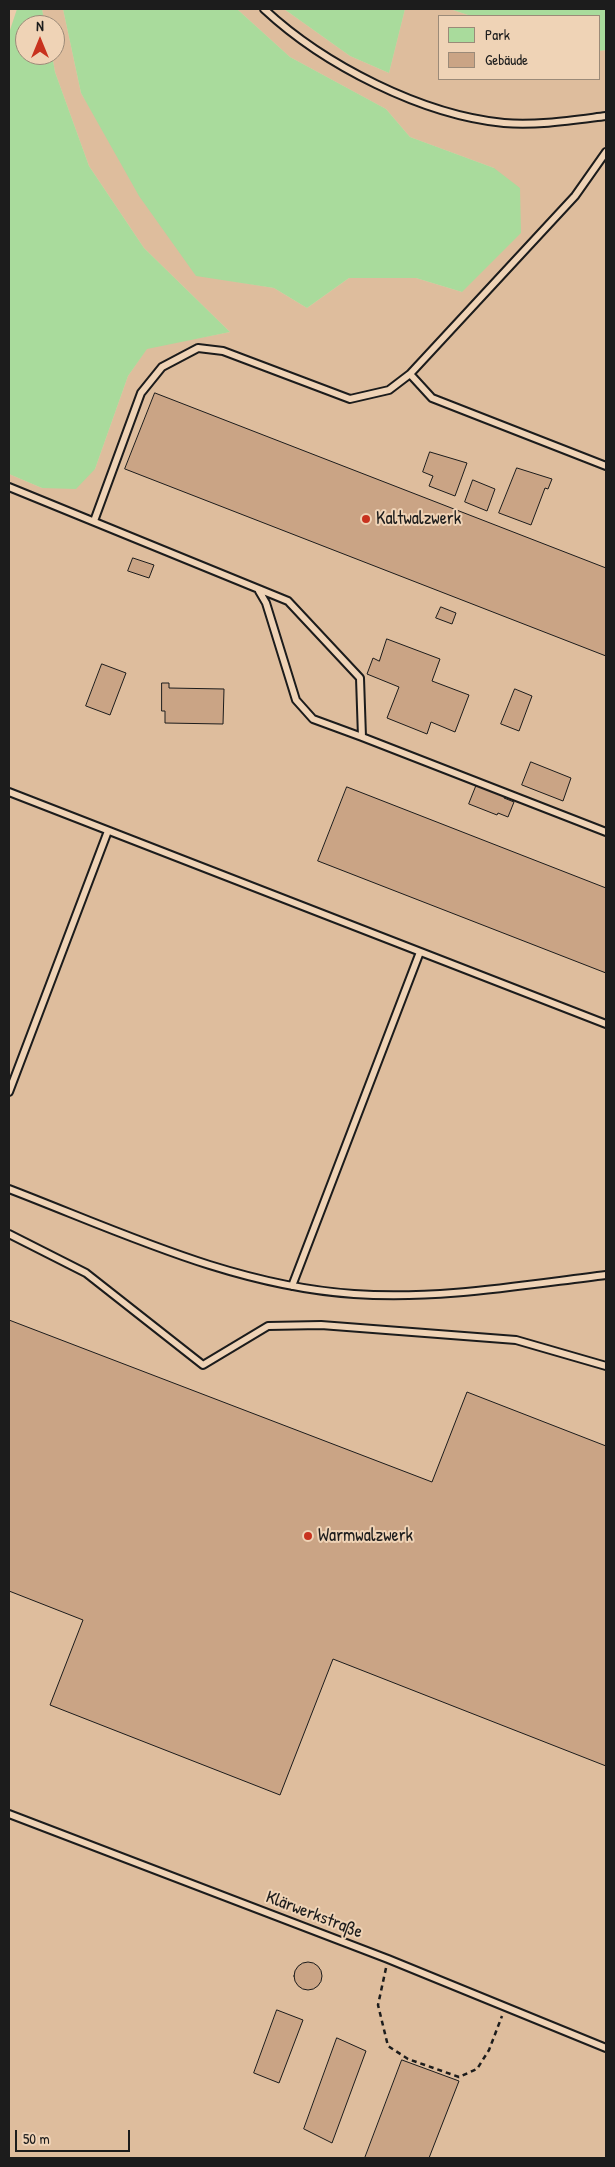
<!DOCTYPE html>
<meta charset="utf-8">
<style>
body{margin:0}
#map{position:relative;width:615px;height:2167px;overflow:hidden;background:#ecccac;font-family:"Patrick Hand",sans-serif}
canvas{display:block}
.frame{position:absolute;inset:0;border:10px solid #1c1c1c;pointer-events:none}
.legend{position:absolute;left:438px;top:15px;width:162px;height:65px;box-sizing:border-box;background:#efd3b6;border:1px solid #9b8a78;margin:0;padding:6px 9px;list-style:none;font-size:15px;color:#1c1c1c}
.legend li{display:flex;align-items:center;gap:10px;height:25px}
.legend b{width:25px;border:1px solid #9b8a78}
.north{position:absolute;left:15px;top:15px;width:50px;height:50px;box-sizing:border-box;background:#efd3b6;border:1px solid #9b8a78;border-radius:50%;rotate:0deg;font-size:14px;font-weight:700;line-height:20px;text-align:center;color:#1c1c1c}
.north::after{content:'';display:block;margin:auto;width:18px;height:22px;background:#c8321e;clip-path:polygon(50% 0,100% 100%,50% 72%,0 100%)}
.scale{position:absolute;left:15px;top:2130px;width:115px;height:22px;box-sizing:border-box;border:2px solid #1c1c1c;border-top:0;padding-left:6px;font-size:15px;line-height:18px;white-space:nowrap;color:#1c1c1c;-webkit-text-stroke:4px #efd3b6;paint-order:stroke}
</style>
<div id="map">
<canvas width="615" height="2167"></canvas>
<div class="frame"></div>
<ul class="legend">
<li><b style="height:14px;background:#a9db9c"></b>Park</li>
<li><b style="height:14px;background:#caa485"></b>Gebäude</li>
</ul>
<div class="north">N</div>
<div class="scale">50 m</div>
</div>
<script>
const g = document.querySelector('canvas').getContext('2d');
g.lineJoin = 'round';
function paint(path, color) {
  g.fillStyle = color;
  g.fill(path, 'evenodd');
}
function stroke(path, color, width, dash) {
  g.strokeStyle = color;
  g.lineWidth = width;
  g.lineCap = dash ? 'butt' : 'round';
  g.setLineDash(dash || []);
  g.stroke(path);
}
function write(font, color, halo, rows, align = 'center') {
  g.font = font + ' "Patrick Hand",sans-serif';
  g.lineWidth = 4;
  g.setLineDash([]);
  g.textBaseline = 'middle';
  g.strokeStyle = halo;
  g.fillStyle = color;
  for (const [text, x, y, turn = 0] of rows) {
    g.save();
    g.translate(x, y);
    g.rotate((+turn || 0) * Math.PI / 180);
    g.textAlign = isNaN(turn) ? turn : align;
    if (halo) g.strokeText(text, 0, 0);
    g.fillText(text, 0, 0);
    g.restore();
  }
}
const built = new Path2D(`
 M42 9H63L81 93 196 275 274 288 307 308 349 278H416L462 292 494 168 410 137 386 109 290 57 237 9H284L350 56 389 73 405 9H450L471 16H439V79H599V51L606 50V2158H9V474L42 488 95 469 128 376 147 348 230 332 144 248 89 166 55 72 52 55H55V25H45Z`);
const green = new Path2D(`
 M17 9H42L45 25H25V55H52L55 72 89 166 144 248 230 332 147 349 128 376 95 469 76 489 42 488 9 474V33Z
 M63 9H237L290 57 386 109 410 137 494 168 520 188 521 233 462 292 416 278H349L307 308 274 288 196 276 139 196 81 93Z
 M284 9H405L389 73 350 56Z
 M450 9H606V50L599 51V16H471Z`);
const building = new Path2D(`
 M155 393 606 568V656L125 469Z
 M430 452 467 463 455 496 429 486 433 476 423 472Z
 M517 468 552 479 548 489 545 488 531 525 499 513Z
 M473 480 495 489 487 511 465 502Z
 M133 558 154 565 149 578 128 571Z
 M441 607 456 613 452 624 436 618Z
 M387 639 440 659 432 681 469 695 455 732 431 722 427 734 387 718 399 687 367 674 373 658 379 661Z
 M102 664 126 673 110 715 86 706Z
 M162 683H169V688L224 689 223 724 165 723V711H162Z
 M515 689 532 696 519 731 501 724Z
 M531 762 571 778 563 801 522 785Z
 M477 784 505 795 504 798 514 802 508 817 498 813 497 815 469 804Z
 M347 787 606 888V973L318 861Z
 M9 1320 432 1482 467 1392 606 1446V1766L333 1659 280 1795 50 1705 83 1620 9 1591Z
 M294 1976a14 14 0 1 1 28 0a14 14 0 1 1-28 0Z
 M277 2010 303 2020 279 2083 254 2073Z
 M337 2038 366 2051 332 2143 304 2129Z
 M402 2060 459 2081 429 2158H365Z`);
const path = new Path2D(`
 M9 10V9
 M386 1968 378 2005 388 2046 408 2059 459 2077 477 2069 489 2050 502 2016`);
const service = new Path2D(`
 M264 9C324 65 422 115 504 123 536 126 574 120 606 116
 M606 152 575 196 410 374 432 398 606 466
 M9 487 288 601 360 678 362 737 606 832
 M94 521 141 393 162 367 198 348 223 351 350 399 389 390 410 374
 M259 591 266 603 296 700 313 719 362 737
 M9 792 606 1024
 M9 1092 108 831
 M9 1189C121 1232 233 1286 354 1294 438 1300 523 1285 606 1275
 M9 1234 86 1273 203 1365 268 1326 321 1325 516 1340 606 1366
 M292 1286 420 952
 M9 1814 388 1959 606 2048`);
const markers = [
 [366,519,5,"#c8321e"],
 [308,1536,5,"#c8321e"]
];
const poiNames = [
 ["Kaltwalzwerk",376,519],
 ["Warmwalzwerk",318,1536]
];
const streetNames = [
 ["Klärwerkstraße",314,1915,21]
];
paint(built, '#debd9d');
paint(green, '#a9db9c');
paint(building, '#caa485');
stroke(building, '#1c1c1c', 1);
stroke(service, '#1c1c1c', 10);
stroke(path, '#1c1c1c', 2.5, [5, 4]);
stroke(service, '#efd3b6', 6);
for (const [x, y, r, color] of markers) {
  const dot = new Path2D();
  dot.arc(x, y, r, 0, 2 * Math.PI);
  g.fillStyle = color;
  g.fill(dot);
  stroke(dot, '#efd3b6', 2);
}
write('18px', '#1c1c1c', '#efd3b6', poiNames, 'left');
write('18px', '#1c1c1c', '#efd3b6', streetNames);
</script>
